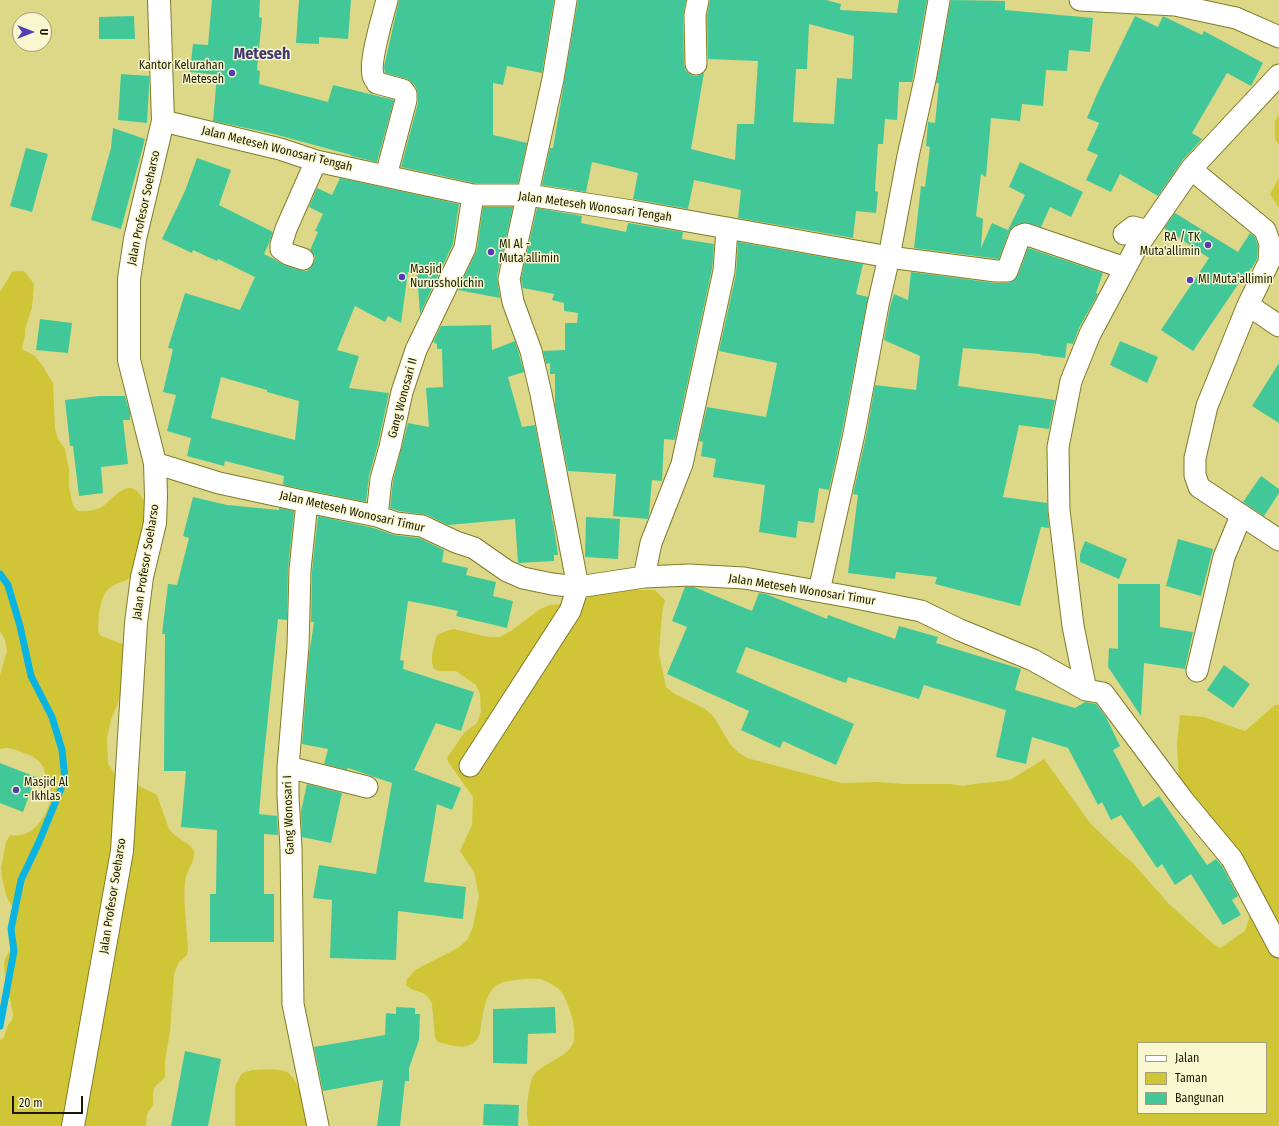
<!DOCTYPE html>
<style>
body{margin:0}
#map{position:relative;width:1279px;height:1126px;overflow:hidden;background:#ddd887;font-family:"Fira Sans Condensed",sans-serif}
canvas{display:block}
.legend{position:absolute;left:1137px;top:1042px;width:130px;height:72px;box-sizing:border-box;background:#f9f7cf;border:1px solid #a19f7c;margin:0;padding:5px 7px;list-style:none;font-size:12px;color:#1c1a00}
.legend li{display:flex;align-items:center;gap:8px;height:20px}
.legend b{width:20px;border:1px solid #a19f7c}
.north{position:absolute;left:12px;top:12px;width:40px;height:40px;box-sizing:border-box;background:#f9f7cf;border:1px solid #a19f7c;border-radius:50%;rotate:90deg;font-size:11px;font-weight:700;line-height:16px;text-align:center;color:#1c1a00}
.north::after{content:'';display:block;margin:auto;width:14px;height:18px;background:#533cb4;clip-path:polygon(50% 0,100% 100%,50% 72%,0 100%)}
.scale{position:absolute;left:12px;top:1096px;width:71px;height:18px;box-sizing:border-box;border:2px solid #1c1a00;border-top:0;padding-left:5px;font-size:12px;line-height:14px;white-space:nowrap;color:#1c1a00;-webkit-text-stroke:3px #f9f7cf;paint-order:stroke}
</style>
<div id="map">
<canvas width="1279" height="1126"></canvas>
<ul class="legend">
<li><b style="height:5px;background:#fff"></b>Jalan</li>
<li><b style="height:11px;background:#cfc536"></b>Taman</li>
<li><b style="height:11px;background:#42c898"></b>Bangunan</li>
</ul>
<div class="north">U</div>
<div class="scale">20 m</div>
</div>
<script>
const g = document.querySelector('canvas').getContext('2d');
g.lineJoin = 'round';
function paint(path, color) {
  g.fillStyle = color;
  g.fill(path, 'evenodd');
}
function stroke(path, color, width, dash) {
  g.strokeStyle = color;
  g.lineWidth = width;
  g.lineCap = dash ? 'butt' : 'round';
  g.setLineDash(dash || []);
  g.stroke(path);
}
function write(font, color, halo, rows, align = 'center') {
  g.font = font + ' "Fira Sans Condensed",sans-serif';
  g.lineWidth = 3;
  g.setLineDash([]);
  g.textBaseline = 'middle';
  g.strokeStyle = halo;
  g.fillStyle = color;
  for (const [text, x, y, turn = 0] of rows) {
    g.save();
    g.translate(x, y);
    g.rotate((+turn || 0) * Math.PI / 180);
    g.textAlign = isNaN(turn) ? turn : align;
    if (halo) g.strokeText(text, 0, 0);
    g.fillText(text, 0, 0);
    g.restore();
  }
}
const green = new Path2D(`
 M1279 115V145L1275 139V121Z
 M1279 178V208L1270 194Z
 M18 271H24L34 284 32 308 25 329V335L22 349 35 356 42 365 53 383 55 429 58 439 65 449 69 469V486L72 502 74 507 78 511C86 511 93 511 100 508 111 502 124 480 137 491 144 498 146 504 147 514L132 577C126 581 120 582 114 585 98 593 99 616 98 632L101 636 128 646 120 697 111 720 107 738 108 763 116 777 133 783 157 795 169 829C175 838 192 844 194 851 196 859 186 872 185 881 183 903 187 927 188 949L187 955 179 962 174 974 170 1032 165 1061V1077L154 1088 153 1094V1105L147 1114 146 1126H0V1041L4 1037 8 1025 12 1020 13 1014 10 999 6 992 4 963 6 957 13 945 15 915 14 909 7 898 2 878 1 868 6 842 9 837 11 835C33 840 50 813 51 794 52 788 49 784 47 779 45 775 45 771 43 767 40 760 31 755 24 753 16 750 9 746 0 749V675L7 651 5 640 0 631V292L12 272Z
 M621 590H655L665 600 662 613 659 654 666 687 675 694 705 709 713 716 730 744 738 752 747 758 841 783 879 782 903 784H951L963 786 974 784 1010 780 1044 759 1090 823 1123 855 1132 862 1168 903 1211 942 1220 948 1245 931 1258 890 1179 779 1177 744 1180 715 1204 717 1245 731 1275 705H1279V1126H529C526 1117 527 1105 528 1096 530 1091 530 1083 532 1078 540 1062 570 1059 574 1040 576 1025 570 1010 564 996 561 989 551 983 543 980 538 978 522 979 516 980 511 981 506 981 501 983 486 988 484 1011 481 1024 481 1030 479 1038 476 1041 465 1051 451 1045 438 1042L435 1038 432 1004C426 988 416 995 406 985L407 979 415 970 458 948 468 939 473 927 479 896 474 872 460 851 472 825 473 797 449 763 447 758 464 733 477 723 481 712 480 694 476 685 456 671H440L434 669C429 659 434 646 437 635L449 630 454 629 488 637H500L511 631 540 609 550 605 573 603 604 592ZM1138 1043H1266V1113H1138Z
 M252 1070C263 1070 276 1068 287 1072 298 1077 309 1114 310 1126H235V1089L236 1084 242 1073Z`);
const stream = new Path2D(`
 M0 574 8 585 20 626 31 676 52 717 62 750 65 779 39 842 21 880 11 929 14 951 0 1026`);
const building = new Path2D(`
 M212 0H260L259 17 262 18 257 70 260 71 259 84 328 102 333 85 394 100 377 162 351 156V155L274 134 213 121 217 75 190 72 193 44 208 45Z
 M299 0H351L348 39 319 37V44L296 43Z
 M399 0H554L542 73 507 66 503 85 493 83V135L527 143 518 183H474L401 167 418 103V94L416 87 412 82 407 79 385 73 384 67Z
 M578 0H686L683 15 684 65 686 71 691 75 697 76 704 73 691 149 735 160 737 124H754L758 61 708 59 707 16 710 0H826L841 4 840 10 897 13 899 0H927L912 82H899L897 120 885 119 883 144H878L875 191 878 192 876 213 856 211 853 238 738 218 741 190 694 180 688 209 633 199 638 173 592 162 586 192 542 185 550 148H553ZM809 24 854 36 852 79 837 78 834 124 793 122 796 69H807Z
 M951 0 1005 1V10L1093 18 1090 52 1069 50 1067 71 1046 70 1043 106 1022 104 1020 121 991 118 986 177 981 174 976 216 983 219 981 248 992 223 1008 230 1025 195 1009 187 1020 162 1083 192 1071 217 1050 207 1041 227 1028 223H1021L1012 227 1009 232 999 259 914 248 921 186 925 187 930 147 926 146 928 122 935 123 939 83H936Z
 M134 16 135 39H99V17Z
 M1135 16 1158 27 1163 16 1202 35 1204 31 1263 63 1251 86 1227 73 1192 133 1202 139 1182 161 1158 196 1120 174 1111 192 1086 180 1098 155 1087 150 1099 123 1087 118 1097 94Z
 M121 74 149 76V88L147 123 118 120Z
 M113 128 145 139 121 229 91 220 111 148Z
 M26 148 48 154 32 212 10 206Z
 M197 158 231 170 219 205 273 232 269 243 264 254 274 259 284 265 300 270 306 271 311 268 314 262 315 256 310 250 318 232 315 231 323 214 309 207 317 188 332 195 340 178 459 204 453 244 420 314 417 272H408L401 323 388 316 385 322 355 306 337 350 359 356 349 388 389 393 378 444 369 476 366 502 283 485 284 476 225 461 224 466 187 456 191 438 167 431 176 395 163 392 173 349 168 348 185 293 240 310 255 277 218 259 217 261 193 250 192 253 162 239 185 191ZM221 377 267 390V392L299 401 295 440 211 418Z
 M483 207H513L497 276 500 298 458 290 477 250Z
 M537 208 582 216 581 223 626 232 628 223 683 232 682 239 714 244 712 269 675 440 664 439 662 481 652 480 649 514 648 519 613 516 616 474 568 471 555 406V374H550V363L546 364 543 351 565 350V323H577L578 313 564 311V303L552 300 554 294 523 288 521 279Z
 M1175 213 1238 252 1250 233 1255 237 1258 246 1257 259 1252 268H1251L1243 281 1241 280 1193 351 1161 330 1209 258 1164 228Z
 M738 242 863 264 856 294 868 297 842 432 829 490 819 488 814 523 798 521 796 538 759 532 765 485 713 477 716 459 701 456 703 442 699 441 707 407 766 417 777 363 719 351 736 274Z
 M1028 248 1103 273 1096 293 1098 294 1079 328 1073 344 1067 343 1065 358 1040 355 1041 354 963 348 958 386 1055 400 1049 429 1019 425 1003 497 1047 503 1049 528 1041 527 1020 606 935 584 937 577 896 572 895 579 848 573 858 495 853 494 866 437 875 385 916 390 920 356 884 340 890 307 894 294 908 300 911 272 995 283H1007L1013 281 1018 275Z
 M40 319 72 323 68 353 36 350Z
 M491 325 492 350 515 341 519 354 524 372 508 377 522 427 535 425 551 508 552 521H553L558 555H554V561L518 563 515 519 448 525 427 515 399 511 390 508 393 481 408 423 429 427 426 388 443 387 442 349H437V344L433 342 441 326Z
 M1120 341 1158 357 1147 383 1110 365Z
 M1279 363V423L1252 406Z
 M99 396H125L130 413V420H123L128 464 101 467 103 493 79 496 73 446H70L65 400Z
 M1261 476 1279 489V493L1264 516 1243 502Z
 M193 497 227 505 279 510V508L294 511 288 569 287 620 278 619 263 766 259 814 277 816 278 835 264 834V894H274V942H210V894H216L217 830 181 827 186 771H164L165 634H162L168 584 177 585 189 538 183 536Z
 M318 516 374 528 394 535 419 538 444 550 442 562 468 568 466 575 496 582 493 596 513 601 507 628 456 616 458 611 435 606 408 601 400 660 404 661 403 669 474 692 461 731 436 723 414 770 461 788 452 810 437 804 424 882 466 887 463 919 398 911 396 960 330 958 332 900 313 898 319 865 376 874 392 783 348 768 347 770 324 764 328 749 302 744 309 655 314 622H311L312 571Z
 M586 517 620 519 618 559 585 557Z
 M1178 539 1213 549 1201 596 1166 586Z
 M1085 541 1127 559 1119 579 1080 562V554Z
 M1118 584H1160V627L1193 632 1185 669 1144 663 1141 716 1108 667 1109 648 1118 649Z
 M685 587H694L752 611 759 593 766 594 827 619 828 615 895 639 899 626 938 637 936 643 1021 669 1015 690 1075 708 1085 702 1096 704 1106 717 1120 746 1113 750 1143 807 1159 796 1207 865 1216 859 1222 866 1238 896 1232 900 1241 915 1223 925 1191 874 1175 885 1162 864 1157 868 1121 815 1111 820 1102 802 1098 805 1068 748 1032 737 1026 764 996 757 1006 710 924 685 919 699 848 677 846 683 746 647 736 672 854 724 836 765 783 741 780 748 741 730 749 711 667 674 687 627 672 621Z
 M1224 665 1250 684 1233 708 1207 690Z
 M0 763 36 777 23 812 0 803Z
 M307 784 342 793 331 843 302 837 301 811Z
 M396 1007 415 1008V1014H420L419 1040 409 1068V1081H405L400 1126H377L383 1080 323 1091 314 1047 385 1035 386 1013 396 1014Z
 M555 1007 556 1033 528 1034 527 1064 493 1063V1009Z
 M185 1051 221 1059 208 1126H171Z
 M484 1104 519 1105 518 1126 483 1125Z`);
const street = new Path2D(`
 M1080 0 1175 5 1236 18 1279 37
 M696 64 695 15 698 0
 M163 121 280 149 316 161 473 195H528L632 211 889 257 996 271H1007L1020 236 1025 234 1125 268
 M1191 169 1265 230 1270 244 1269 262 1248 305 1207 406 1195 458V475L1199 487 1279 540
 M386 176 406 100V94L403 90 377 83C376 80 373 78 373 75 369 61 383 16 387 0
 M1124 234 1133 227 1148 231
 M303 259 288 254 281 249V245L286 229 316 161
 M1248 305 1279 326
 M155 463 219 483 307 502 377 516 396 523 422 526 456 542 474 548 507 571 523 578 552 584 578 587 644 577 689 575 744 578 856 598 921 611 960 630 1033 660 1086 690 1103 693 1183 800 1232 859 1279 947
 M307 502 300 570 298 646 288 767V796L291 848 293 1004 318 1126
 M377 516 381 479 390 447 402 392 416 350 465 248 473 195
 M644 577 651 543 682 464 724 271 727 229
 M819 591 854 434 878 305 889 257 908 156 926 75 939 0
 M1197 671 1224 557 1241 516
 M1086 690 1073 626 1059 510 1058 447 1071 381 1090 334 1135 250 1191 169 1279 75
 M470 766 570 611 578 587 541 394 531 351 513 302 509 279 553 79 566 0
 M288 767 367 787`);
const primary = new Path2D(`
 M73 1126 122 851 136 623 142 577 155 523 156 496 155 463 129 360V279L135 239 163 121 159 0`);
const markers = [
 [232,73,4,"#533cb4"],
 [1208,245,4,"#533cb4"],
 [491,252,4,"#533cb4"],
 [402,277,4,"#533cb4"],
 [1190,280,4,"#533cb4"],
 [16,790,4,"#533cb4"]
];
const poiNames = [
 ["Kantor Kelurahan",224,66,"right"],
 ["Meteseh",224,80,"right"],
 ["RA / TK",1200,238,"right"],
 ["Muta'allimin",1200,252,"right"],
 ["MI Al -",499,245],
 ["Muta'allimin",499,259],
 ["Masjid",410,270],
 ["Nurussholichin",410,284],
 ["MI Muta'allimin",1198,280],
 ["Masjid Al",24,783],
 ["- Ikhlas",24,797]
];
const streetNames = [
 ["Jalan Meteseh Wonosari Tengah",277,149,14],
 ["Jalan Meteseh Wonosari Tengah",595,207,8],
 ["Jalan Profesor Soeharso",144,208,-78],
 ["Gang Wonosari II",403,398,-75],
 ["Jalan Meteseh Wonosari Timur",352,512,13],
 ["Jalan Profesor Soeharso",146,562,-81],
 ["Jalan Meteseh Wonosari Timur",802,590,9],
 ["Gang Wonosari I",289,815,-92],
 ["Jalan Profesor Soeharso",113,896,-81]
];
const districtNames = [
 ["Meteseh",262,55]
];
paint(green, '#cfc536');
stroke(stream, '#09b4e3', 7);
paint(building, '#42c898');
stroke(street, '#807b28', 23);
stroke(primary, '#807b28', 24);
stroke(street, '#fff', 21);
stroke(primary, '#fff', 22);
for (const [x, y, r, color] of markers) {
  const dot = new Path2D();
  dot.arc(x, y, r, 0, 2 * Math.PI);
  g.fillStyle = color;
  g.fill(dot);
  stroke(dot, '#f9f7cf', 1.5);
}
write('12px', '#1c1a00', '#f9f7cf', poiNames, 'left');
write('12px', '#1c1a00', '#f9f7cf', streetNames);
write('bold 16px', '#3f3875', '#f9f7cf', districtNames);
</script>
